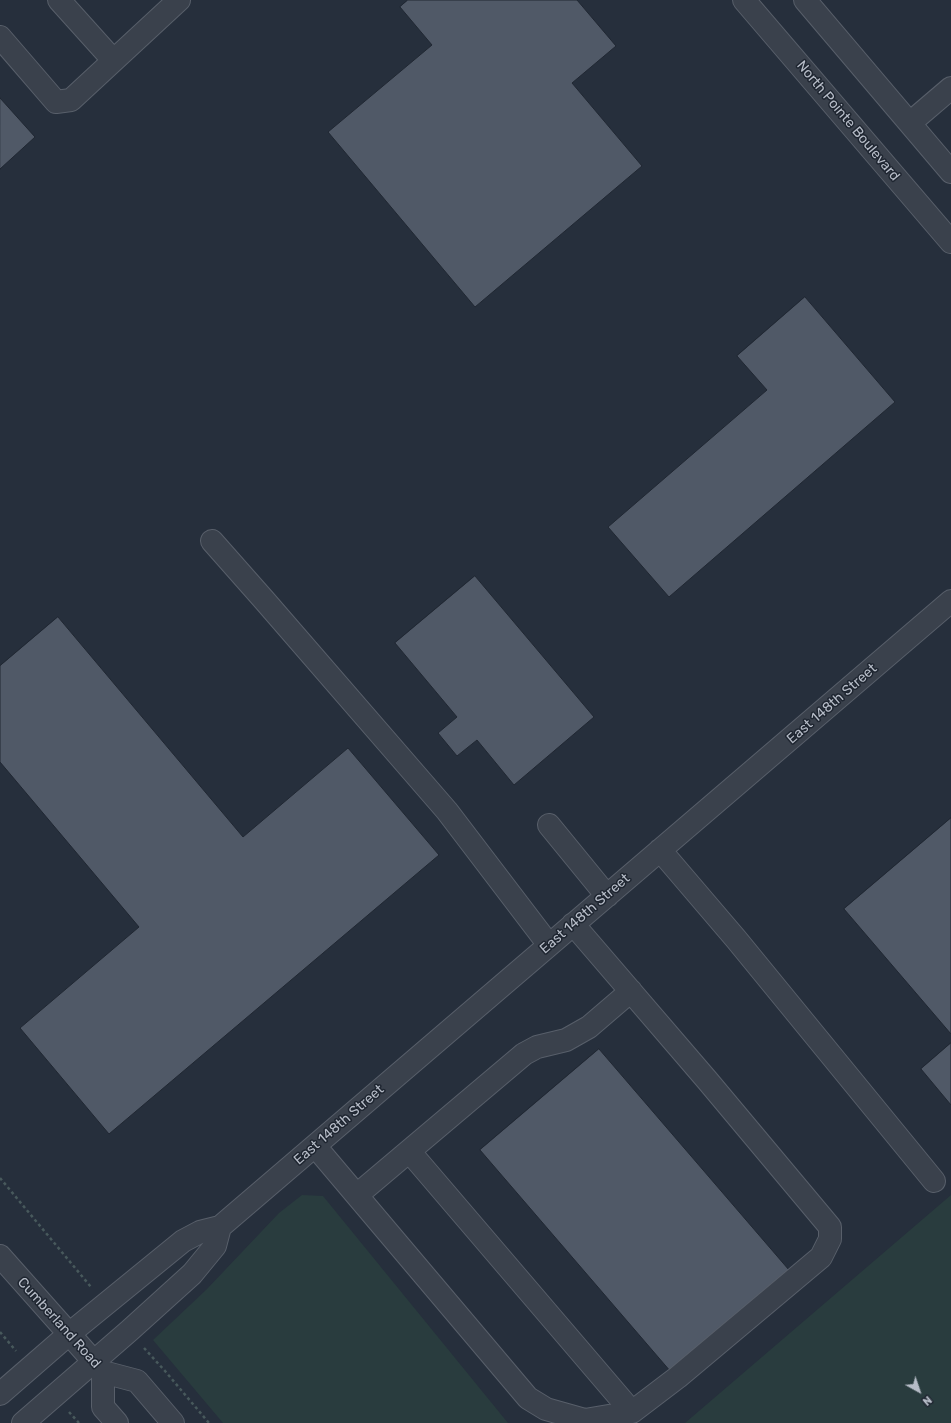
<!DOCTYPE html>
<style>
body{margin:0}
#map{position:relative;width:951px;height:1423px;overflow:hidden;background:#262f3c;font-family:Rubik,sans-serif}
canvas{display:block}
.north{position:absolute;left:899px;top:1371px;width:40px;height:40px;-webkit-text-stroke:3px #1f2631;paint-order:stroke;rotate:140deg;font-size:11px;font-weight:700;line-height:16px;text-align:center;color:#b6bcc7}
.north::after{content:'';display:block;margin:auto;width:14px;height:18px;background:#b6bcc7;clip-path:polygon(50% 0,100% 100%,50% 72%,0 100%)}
</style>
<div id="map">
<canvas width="951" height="1423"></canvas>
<div class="north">N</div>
</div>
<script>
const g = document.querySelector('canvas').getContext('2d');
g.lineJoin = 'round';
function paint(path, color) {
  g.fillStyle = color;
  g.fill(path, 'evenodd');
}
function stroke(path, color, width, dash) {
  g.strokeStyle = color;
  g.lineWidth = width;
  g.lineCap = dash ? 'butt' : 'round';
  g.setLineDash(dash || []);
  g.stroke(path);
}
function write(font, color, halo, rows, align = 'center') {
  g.font = font + ' Rubik,sans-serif';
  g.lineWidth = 3;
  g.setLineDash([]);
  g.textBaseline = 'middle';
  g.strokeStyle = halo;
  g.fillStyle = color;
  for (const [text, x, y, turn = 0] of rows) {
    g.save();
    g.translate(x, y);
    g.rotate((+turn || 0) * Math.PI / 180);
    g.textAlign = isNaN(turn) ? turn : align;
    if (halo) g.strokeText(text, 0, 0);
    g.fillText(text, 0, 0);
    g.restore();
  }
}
const green = new Path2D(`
 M302 1195 323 1196 508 1423H223L153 1340 207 1289 279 1213Z
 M951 1195V1423H685Z`);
const building = new Path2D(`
 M408 0H577L616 46 572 83 642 166 475 307 328 132 432 45 400 7Z
 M0 98 35 137 0 169Z
 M805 297 895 402 669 597 608 527 767 390 737 356Z
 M475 576 594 717 514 785 477 740 457 756 438 733 457 717 395 643Z
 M58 617 243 837 348 748 439 855 109 1134 20 1028 139 927 0 762V666Z
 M951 818V1034L844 909Z
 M951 1043V1105L921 1069Z
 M599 1049 789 1270 671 1372 480 1150Z`);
const path = new Path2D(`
 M0 1178 91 1287
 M0 1332 16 1351
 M144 1348 165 1371 209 1423
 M69 1412 79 1423`);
const minor = new Path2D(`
 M59 0 113 60
 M744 0 951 242
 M805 0 951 172
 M0 37 56 102 71 100 179 0
 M910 123 951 88
 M212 541 265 601 447 811 549 945
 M549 825 607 896
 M660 850 736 939 934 1181
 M315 1146 528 1398 546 1409 585 1420 632 1412 678 1377 821 1257 830 1239V1227L707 1080 573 924
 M409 1151 632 1412
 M357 1195 524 1054 537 1047 566 1040 589 1027 631 991
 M0 1256 103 1372 137 1381 173 1423
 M103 1372V1407L117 1423
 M0 1394 69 1334 183 1241 200 1232 220 1227 951 601
 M23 1423 129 1331 192 1274 215 1246 220 1227`);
const streetNames = [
 ["North Pointe Boulevard",848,121,50],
 ["East 148th Street",832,704,-41],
 ["East 148th Street",585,914,-41],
 ["East 148th Street",339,1125,-41],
 ["Cumberland Road",59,1323,48]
];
paint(green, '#293c3e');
paint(building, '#505967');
stroke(building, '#212833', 1);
stroke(minor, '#585f6a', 24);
stroke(path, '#48595c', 2.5, [3, 3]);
stroke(minor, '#3a414c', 22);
write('14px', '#b6bcc7', '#1f2631', streetNames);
</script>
